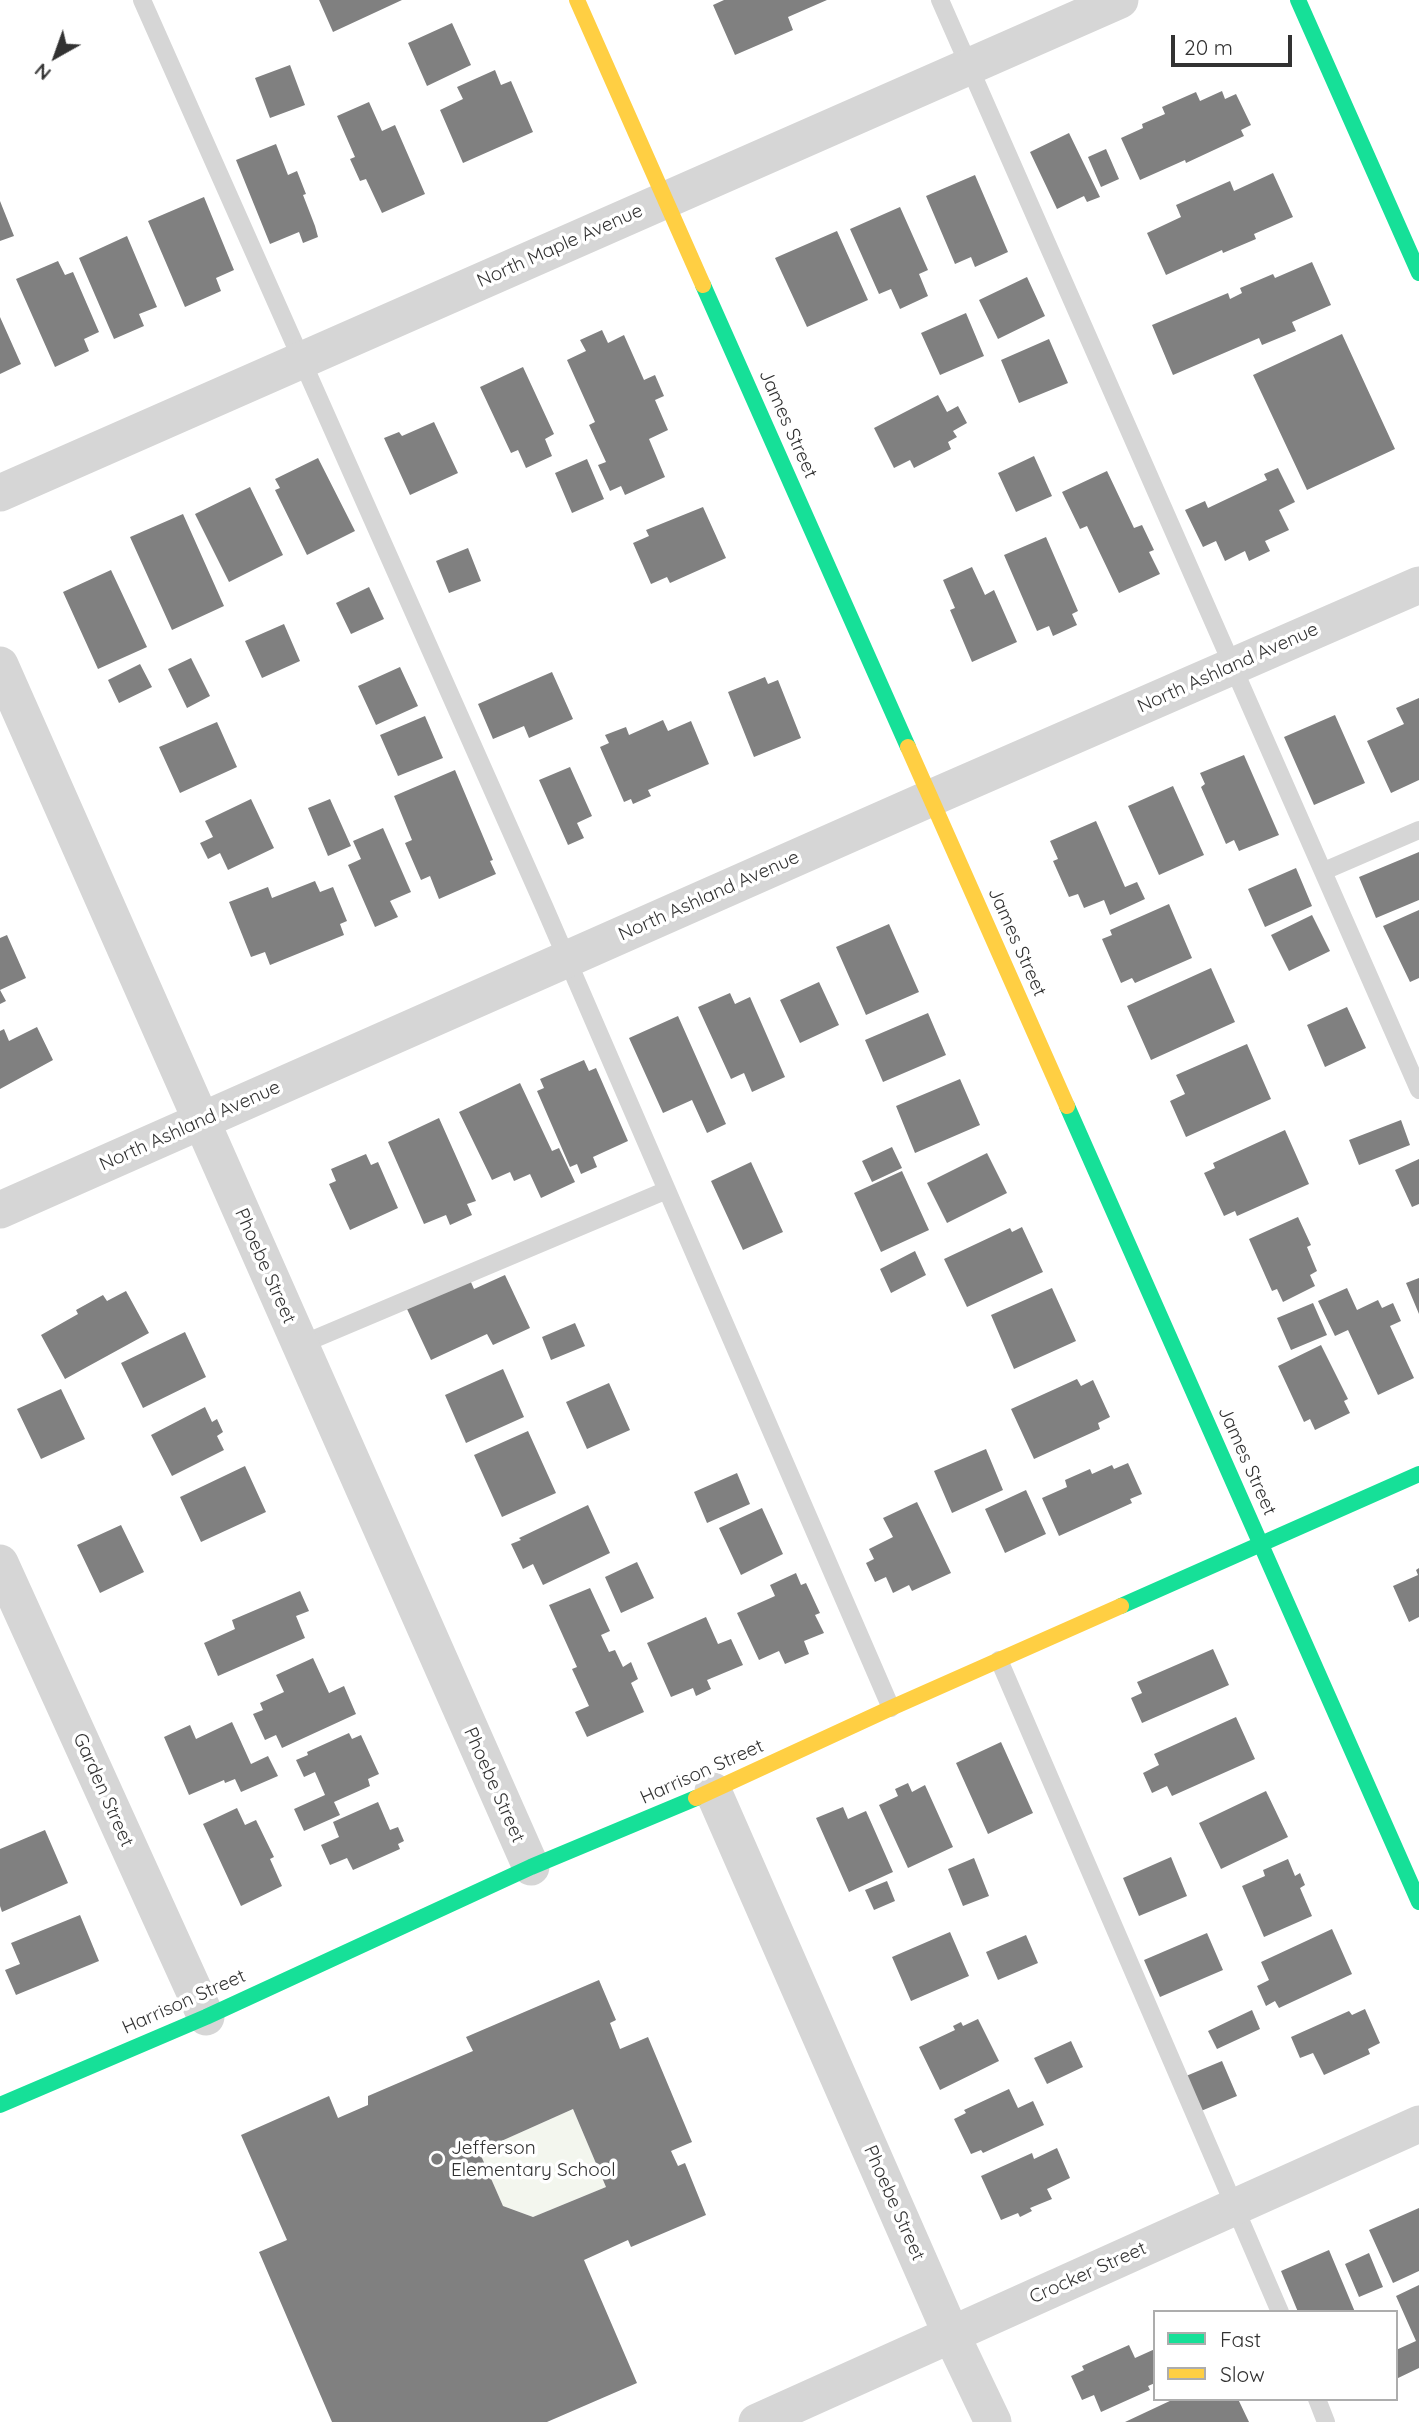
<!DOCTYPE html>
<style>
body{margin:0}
#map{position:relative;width:1419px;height:2422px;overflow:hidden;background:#fff;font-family:Quicksand,sans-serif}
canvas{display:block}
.legend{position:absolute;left:1153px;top:2310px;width:245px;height:91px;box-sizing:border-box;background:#fff;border:2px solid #adadad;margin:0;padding:9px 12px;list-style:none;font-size:21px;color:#323232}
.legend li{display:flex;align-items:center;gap:14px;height:35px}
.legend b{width:35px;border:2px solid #adadad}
.north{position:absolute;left:21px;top:21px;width:70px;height:70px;-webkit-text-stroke:5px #fff;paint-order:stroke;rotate:220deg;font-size:19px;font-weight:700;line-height:28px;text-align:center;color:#323232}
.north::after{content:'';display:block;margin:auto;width:24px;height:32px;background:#323232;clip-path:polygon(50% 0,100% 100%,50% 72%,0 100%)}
.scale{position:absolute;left:1171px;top:35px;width:121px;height:32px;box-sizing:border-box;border:4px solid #323232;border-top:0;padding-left:9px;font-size:21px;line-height:24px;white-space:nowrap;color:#323232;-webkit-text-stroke:5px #fff;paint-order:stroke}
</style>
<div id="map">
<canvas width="1419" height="2422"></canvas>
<ul class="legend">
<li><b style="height:9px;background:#16e098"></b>Fast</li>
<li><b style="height:9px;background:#ffcf43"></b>Slow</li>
</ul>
<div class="north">N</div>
<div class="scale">20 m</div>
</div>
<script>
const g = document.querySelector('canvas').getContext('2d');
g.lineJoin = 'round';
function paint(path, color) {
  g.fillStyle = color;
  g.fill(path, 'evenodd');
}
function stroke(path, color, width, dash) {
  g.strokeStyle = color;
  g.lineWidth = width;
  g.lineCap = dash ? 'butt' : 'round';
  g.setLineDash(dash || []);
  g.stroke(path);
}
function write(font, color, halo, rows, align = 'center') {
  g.font = font + ' Quicksand,sans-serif';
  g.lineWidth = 7;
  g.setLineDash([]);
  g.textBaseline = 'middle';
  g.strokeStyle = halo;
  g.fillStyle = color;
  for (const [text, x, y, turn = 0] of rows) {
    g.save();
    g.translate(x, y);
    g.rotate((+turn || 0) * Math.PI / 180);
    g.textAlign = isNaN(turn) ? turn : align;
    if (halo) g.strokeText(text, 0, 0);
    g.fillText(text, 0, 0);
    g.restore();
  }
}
const green = new Path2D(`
 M573 2109 606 2187 533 2217 503 2206 479 2151Z`);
const building = new Path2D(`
 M319 0H402L333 32Z
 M724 0H827L788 17 793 30 735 55 713 5Z
 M452 23 471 65 427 86 408 43Z
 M290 65 305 105 270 118 255 78Z
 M495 70 501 85 511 81 533 132 463 163 440 110 463 99 457 87Z
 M1222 91 1225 99 1236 94 1251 125 1241 130 1244 136 1186 163 1185 160 1140 180 1121 138 1143 128 1142 124 1165 114 1162 107 1196 92 1200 101Z
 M369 102 382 131 395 125 425 194 382 213 366 179 360 181 350 159 355 157 337 116Z
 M1069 133 1100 197 1087 202 1084 196 1057 209 1030 152Z
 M276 144 288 175 297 171 306 194 303 195 315 226 318 237 303 243 299 232 270 244 236 160Z
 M1106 149 1119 179 1101 187 1088 157Z
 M1273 173 1293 217 1254 234 1256 239 1223 253 1222 250 1166 275 1147 233 1181 217 1176 205 1230 181 1234 191Z
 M975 175 1008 252 975 267 971 257 955 264 926 196Z
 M204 197 234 270 216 278 221 291 185 307 148 221Z
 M0 201 14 236 0 241Z
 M900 207 928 270 919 274 928 296 900 309 891 289 879 294 850 229Z
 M837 231 868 300 807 327 775 258Z
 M127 236 157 307 139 314 144 326 114 339 79 258Z
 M58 261 65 275 73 272 99 332 84 339 89 351 55 367 16 279Z
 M1312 262 1331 305 1292 322 1296 331 1262 345 1259 338 1173 375 1152 325 1228 293 1230 299 1242 293 1240 288 1273 274 1275 278Z
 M1027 277 1045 316 998 339 979 300Z
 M966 313 984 356 940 375 921 333Z
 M0 317 21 364 0 374Z
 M602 330 608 343 624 335 644 380 655 375 664 396 655 400 668 430 649 439 665 477 625 495 621 486 610 491 598 465 606 462 589 425 595 422 567 360 586 351 580 340Z
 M1342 334 1395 449 1307 490 1253 375Z
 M1049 339 1068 383 1019 403 1001 360Z
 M523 367 554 434 545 439 552 456 526 468 518 450 511 453 480 387Z
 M938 395 947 412 958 406 967 423 953 431 957 437 948 442 951 449 914 468 910 460 894 468 874 428Z
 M434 422 458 473 410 495 384 438 399 432 402 436Z
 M1034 456 1052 496 1016 512 998 473Z
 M318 458 355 531 307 555 275 490 280 488 275 479Z
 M587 459 604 499 572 513 555 473Z
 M1278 468 1295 502 1279 510 1289 530 1265 541 1270 551 1249 561 1245 551 1225 561 1216 541 1203 547 1185 510 1205 501 1208 508 1267 480 1264 474Z
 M1107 471 1134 528 1142 525 1154 550 1149 552 1160 574 1119 593 1087 526 1080 529 1062 492Z
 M250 487 283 555 229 582 195 514Z
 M703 507 726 558 670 583 667 577 651 584 633 543 649 536 646 530Z
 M183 514 224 606 172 630 130 537Z
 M1046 537 1078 611 1072 614 1077 625 1053 636 1049 626 1037 631 1004 555Z
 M468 548 481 581 449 593 436 561Z
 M972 567 985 595 994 590 1017 642 972 662 950 610 955 608 943 580Z
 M111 570 147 647 98 669 63 592Z
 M369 587 384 619 351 634 336 603Z
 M284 624 300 661 262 678 245 641Z
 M191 658 210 696 187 708 168 669Z
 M140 664 152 687 119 703 108 680Z
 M400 667 418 706 376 725 358 686Z
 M552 672 573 719 529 738 524 726 493 739 478 704Z
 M765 677 768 684 778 680 801 738 754 757 728 692Z
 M1419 698V780L1391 793 1367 741 1404 724 1396 708Z
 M1335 715 1365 783 1314 805 1284 737Z
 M425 716 443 758 398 776 380 735Z
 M663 720 668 731 691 721 709 764 648 790 651 796 633 804 631 799 624 802 600 747 609 743 605 735 626 727 629 735Z
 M217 722 237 767 180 793 159 747Z
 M1244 755 1279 835 1239 851 1234 840 1226 844 1201 787 1205 784 1200 773Z
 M570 767 592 816 577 823 584 838 568 845 539 780Z
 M455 770 493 860 490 861 496 874 439 899 430 876 421 880 405 843 412 840 394 796Z
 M1173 786 1204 855 1159 875 1128 806Z
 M251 799 274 848 228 870 220 853 208 859 200 843 213 837 205 821Z
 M330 799 351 846 328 856 308 808Z
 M1096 821 1125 887 1137 882 1145 899 1110 915 1104 900 1084 908 1078 894 1069 897 1053 861 1058 859 1050 841Z
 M383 828 411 892 390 901 398 917 375 927 348 865 361 859 353 841Z
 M1419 852V900L1376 918 1359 877Z
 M1296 868 1312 906 1265 927 1248 889Z
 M315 881 320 892 333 887 347 921 340 924 344 935 270 965 265 952 251 957 229 902 268 887 272 898Z
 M1169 904 1192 958 1135 983 1132 978 1121 983 1102 939 1112 935 1110 930Z
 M1419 910V978L1410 982 1383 926Z
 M1312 915 1330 951 1289 971 1271 935Z
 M889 924 919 992 866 1015 836 947Z
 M7 935 26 978 0 990 6 1001 0 1004V938Z
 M1211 968 1235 1022 1151 1060 1127 1006Z
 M819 982 839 1025 800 1043 780 1000Z
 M730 993 735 1004 750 997 785 1077 752 1092 744 1073 731 1079 698 1007Z
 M1347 1007 1366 1048 1325 1067 1307 1025Z
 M928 1013 946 1055 883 1082 865 1040Z
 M678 1016 726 1124 707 1133 692 1100 663 1113 629 1038Z
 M37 1027 53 1060 0 1089V1031L4 1029 9 1041Z
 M1247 1044 1271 1099 1186 1137 1170 1101 1185 1094 1176 1075Z
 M584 1060 589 1071 596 1068 628 1141 593 1157 597 1167 581 1174 577 1164 570 1167 537 1091 544 1088 540 1079Z
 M960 1079 980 1125 915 1153 896 1106Z
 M520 1083 552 1151 559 1148 575 1182 541 1198 530 1174 514 1181 510 1172 492 1180 459 1112Z
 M439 1118 476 1201 467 1204 472 1215 450 1225 446 1215 424 1224 388 1142Z
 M1401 1120 1410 1145 1359 1165 1349 1140Z
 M1285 1130 1309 1184 1237 1216 1235 1211 1224 1216 1204 1173 1215 1168 1213 1163Z
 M892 1147 902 1168 872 1182 862 1161Z
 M987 1153 1007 1193 947 1223 927 1183Z
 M366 1154 371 1165 378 1162 398 1208 350 1230 329 1184 336 1181 331 1169Z
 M1419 1159V1204L1412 1207 1395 1170Z
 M751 1162 783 1232 743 1250 711 1181Z
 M902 1171 929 1230 881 1252 854 1193Z
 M1298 1217 1311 1245 1307 1247 1317 1271 1310 1275 1315 1286 1283 1302 1277 1289 1272 1291 1249 1239Z
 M1022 1227 1043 1272 967 1307 944 1259 1010 1228 1012 1232Z
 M915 1251 926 1275 891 1293 880 1269Z
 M505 1275 530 1328 493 1345 487 1334 431 1360 407 1309 470 1280 474 1289Z
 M1419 1278V1314L1406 1283Z
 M1052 1288 1076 1341 1014 1369 991 1315Z
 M1347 1288 1357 1310 1378 1300 1382 1308 1393 1303 1401 1321 1390 1326 1414 1378 1378 1395 1348 1330 1335 1336 1318 1301Z
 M126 1291 149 1333 65 1379 41 1335 78 1314 76 1310 103 1295 107 1301Z
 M1313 1303 1327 1335 1291 1350 1277 1318Z
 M575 1323 585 1346 551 1360 542 1337Z
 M185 1332 206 1377 143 1408 121 1363Z
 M1321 1345 1348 1399 1344 1401 1350 1413 1315 1430 1310 1419 1304 1422 1278 1366Z
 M503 1369 524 1417 466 1443 445 1395Z
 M1077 1379 1081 1386 1093 1380 1110 1417 1098 1423 1100 1429 1034 1459 1011 1409Z
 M609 1383 630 1430 587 1449 566 1402Z
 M61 1389 85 1439 41 1459 17 1409Z
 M205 1407 212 1422 217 1419 223 1432 217 1436 224 1450 172 1476 151 1435Z
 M528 1431 556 1493 502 1517 474 1455Z
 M986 1449 1003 1490 952 1513 934 1471Z
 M1128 1463 1142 1494 1130 1499 1132 1503 1059 1536 1042 1498 1067 1487 1065 1480 1090 1469 1092 1474 1112 1465 1114 1469Z
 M245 1466 266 1512 201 1542 180 1497Z
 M737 1473 750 1504 707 1523 694 1492Z
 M1026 1490 1046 1534 1005 1553 985 1509Z
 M917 1502 951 1573 912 1591 909 1585 893 1593 886 1577 875 1582 866 1563 874 1559 869 1549 893 1537 883 1518Z
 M588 1505 610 1553 543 1585 533 1564 523 1569 511 1544 521 1540 519 1538Z
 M762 1508 783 1554 741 1575 719 1528Z
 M121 1525 144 1572 100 1593 77 1545Z
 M637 1562 654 1598 621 1613 605 1577Z
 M1419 1568V1617L1409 1622 1393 1586 1418 1575 1416 1570Z
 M796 1573 801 1585 806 1583 820 1613 815 1615 824 1633 804 1641 809 1654 785 1664 779 1651 759 1660 737 1613 775 1596 770 1585Z
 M590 1588 610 1631 601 1635 609 1652 615 1650 623 1667 631 1662 638 1679 631 1683 644 1712 587 1737 575 1712 589 1706 572 1669 577 1667 549 1605Z
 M300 1591 309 1611 296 1616 305 1638 218 1676 204 1643 235 1629 232 1620Z
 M706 1617 718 1644 731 1639 743 1665 707 1680 711 1689 696 1696 693 1688 671 1697 647 1643Z
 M1213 1649 1229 1685 1142 1723 1131 1698 1142 1693 1137 1682Z
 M313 1658 329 1693 344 1686 356 1714 282 1748 276 1735 265 1740 253 1714 263 1710 260 1703 284 1692 276 1675Z
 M1236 1717 1255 1759 1172 1796 1167 1786 1152 1793 1143 1773 1159 1765 1154 1754Z
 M232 1722 251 1764 268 1756 278 1776 241 1792 235 1779 225 1783 224 1780 189 1795 164 1737 190 1725 196 1739Z
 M349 1733 352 1739 361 1735 379 1774 368 1779 370 1786 334 1802 340 1815 304 1831 294 1809 325 1795 315 1772 304 1777 296 1760 308 1755 307 1752Z
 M1001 1742 1033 1813 988 1834 956 1763Z
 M908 1783 912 1792 925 1785 953 1847 908 1868 879 1805 898 1796 895 1789Z
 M1266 1791 1288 1837 1221 1869 1199 1823Z
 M378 1802 390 1830 398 1827 404 1841 398 1844 400 1849 353 1870 347 1858 330 1865 321 1845 339 1837 333 1822Z
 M843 1807 848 1819 866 1811 893 1872 849 1892 816 1818Z
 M237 1808 245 1825 256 1820 274 1857 270 1859 282 1886 241 1906 203 1824Z
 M45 1830 68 1883 2 1912 0 1906V1849Z
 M1171 1857 1187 1896 1139 1916 1123 1878Z
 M974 1858 989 1896 963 1906 948 1869Z
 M1288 1859 1295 1876 1300 1873 1305 1885 1300 1888 1312 1916 1264 1937 1242 1886 1265 1876 1263 1870Z
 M887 1881 895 1901 874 1910 865 1890Z
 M80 1915 99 1961 16 1995 5 1970 20 1964 11 1943Z
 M1332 1929 1352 1974 1279 2008 1275 2001 1266 2006 1257 1986 1269 1980 1261 1962Z
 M950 1932 969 1976 911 2001 892 1957Z
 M1207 1933 1223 1970 1160 1997 1144 1960Z
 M1026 1935 1038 1963 998 1980 986 1952Z
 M599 1980 616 2020 610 2023 620 2049 648 2037 692 2142 671 2151 678 2166 685 2163 706 2215 631 2247 628 2240 584 2260 637 2383 547 2422H332L259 2252 287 2240 241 2135 329 2096 338 2118 368 2105V2096L473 2051 466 2037ZM573 2109 606 2187 533 2217 503 2206 479 2151Z
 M1365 2009 1380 2043 1368 2049 1370 2054 1324 2075 1313 2053 1300 2058 1291 2037 1349 2011 1352 2015Z
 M1252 2010 1260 2029 1217 2049 1208 2031Z
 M978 2019 999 2061 940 2090 919 2047 955 2030 953 2026 961 2022 963 2026Z
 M1071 2041 1083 2067 1047 2084 1034 2058Z
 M1222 2061 1237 2096 1201 2111 1186 2076Z
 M1009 2089 1018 2108 1033 2101 1044 2125 983 2153 981 2150 971 2154 954 2119 966 2113 964 2110Z
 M1057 2148 1070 2178 1047 2189 1052 2199 1030 2208 1032 2211 1020 2217 1018 2213 1001 2220 981 2176 1032 2153 1034 2159Z
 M1419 2208V2271L1393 2283 1369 2230Z
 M1329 2250 1355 2312H1298L1281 2271Z
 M1369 2253 1383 2287 1359 2297 1345 2264Z
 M1419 2285V2368L1396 2379V2350L1416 2341 1396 2296Z
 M1129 2345 1135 2358 1155 2349V2383L1148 2386 1150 2390 1101 2412 1094 2395 1082 2400 1071 2376 1084 2370 1082 2366Z
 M1174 2399H1238L1249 2422H1125Z`);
const lane = new Path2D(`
 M142 0 544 906 891 1708
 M940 0 1419 1090
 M1324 871 1419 830
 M300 1345 667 1190
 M999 1660 1280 2312
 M1317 2399 1326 2422`);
const street = new Path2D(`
 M0 493 1120 0
 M0 665 531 1867
 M0 1210 931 798 1419 585
 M0 1563 206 2017
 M713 1791 951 2334 993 2422
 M757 2422 1419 2124`);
const fast = new Path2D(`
 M1298 0 1419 273
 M703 285 908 747
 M1067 1106 1419 1902
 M1121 1606 1419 1474
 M0 2105 206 2017 531 1867 696 1798`);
const slow = new Path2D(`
 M577 0 703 285
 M908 747 1067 1106
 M696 1798 891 1708 1121 1606`);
const markers = [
 [437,2159,7,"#7a7a7a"]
];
const streetNames = [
 ["North Maple Avenue",560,246,-24],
 ["James Street",788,424,66],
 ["North Ashland Avenue",1228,668,-24],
 ["North Ashland Avenue",709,896,-24],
 ["James Street",1017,942,66],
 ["North Ashland Avenue",190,1126,-24],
 ["Phoebe Street",265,1266,66],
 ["James Street",1247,1461,66],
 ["Harrison Street",702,1772,-24],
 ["Phoebe Street",494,1785,66],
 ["Garden Street",103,1790,66],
 ["Harrison Street",184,2002,-24],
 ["Phoebe Street",894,2203,66],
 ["Crocker Street",1088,2273,-24]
];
const poiNames = [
 ["Jefferson",451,2148],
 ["Elementary School",451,2170]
];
paint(green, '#f3f6ee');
paint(building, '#808080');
stroke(lane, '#d6d6d6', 18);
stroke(street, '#d6d6d6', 37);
stroke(fast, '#16e098', 16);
stroke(slow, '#ffcf43', 16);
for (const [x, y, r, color] of markers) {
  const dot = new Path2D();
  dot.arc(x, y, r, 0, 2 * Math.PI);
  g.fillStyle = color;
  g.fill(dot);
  stroke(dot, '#fff', 2.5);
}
write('19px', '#323232', '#fff', streetNames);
write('19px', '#323232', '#fff', poiNames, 'left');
</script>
